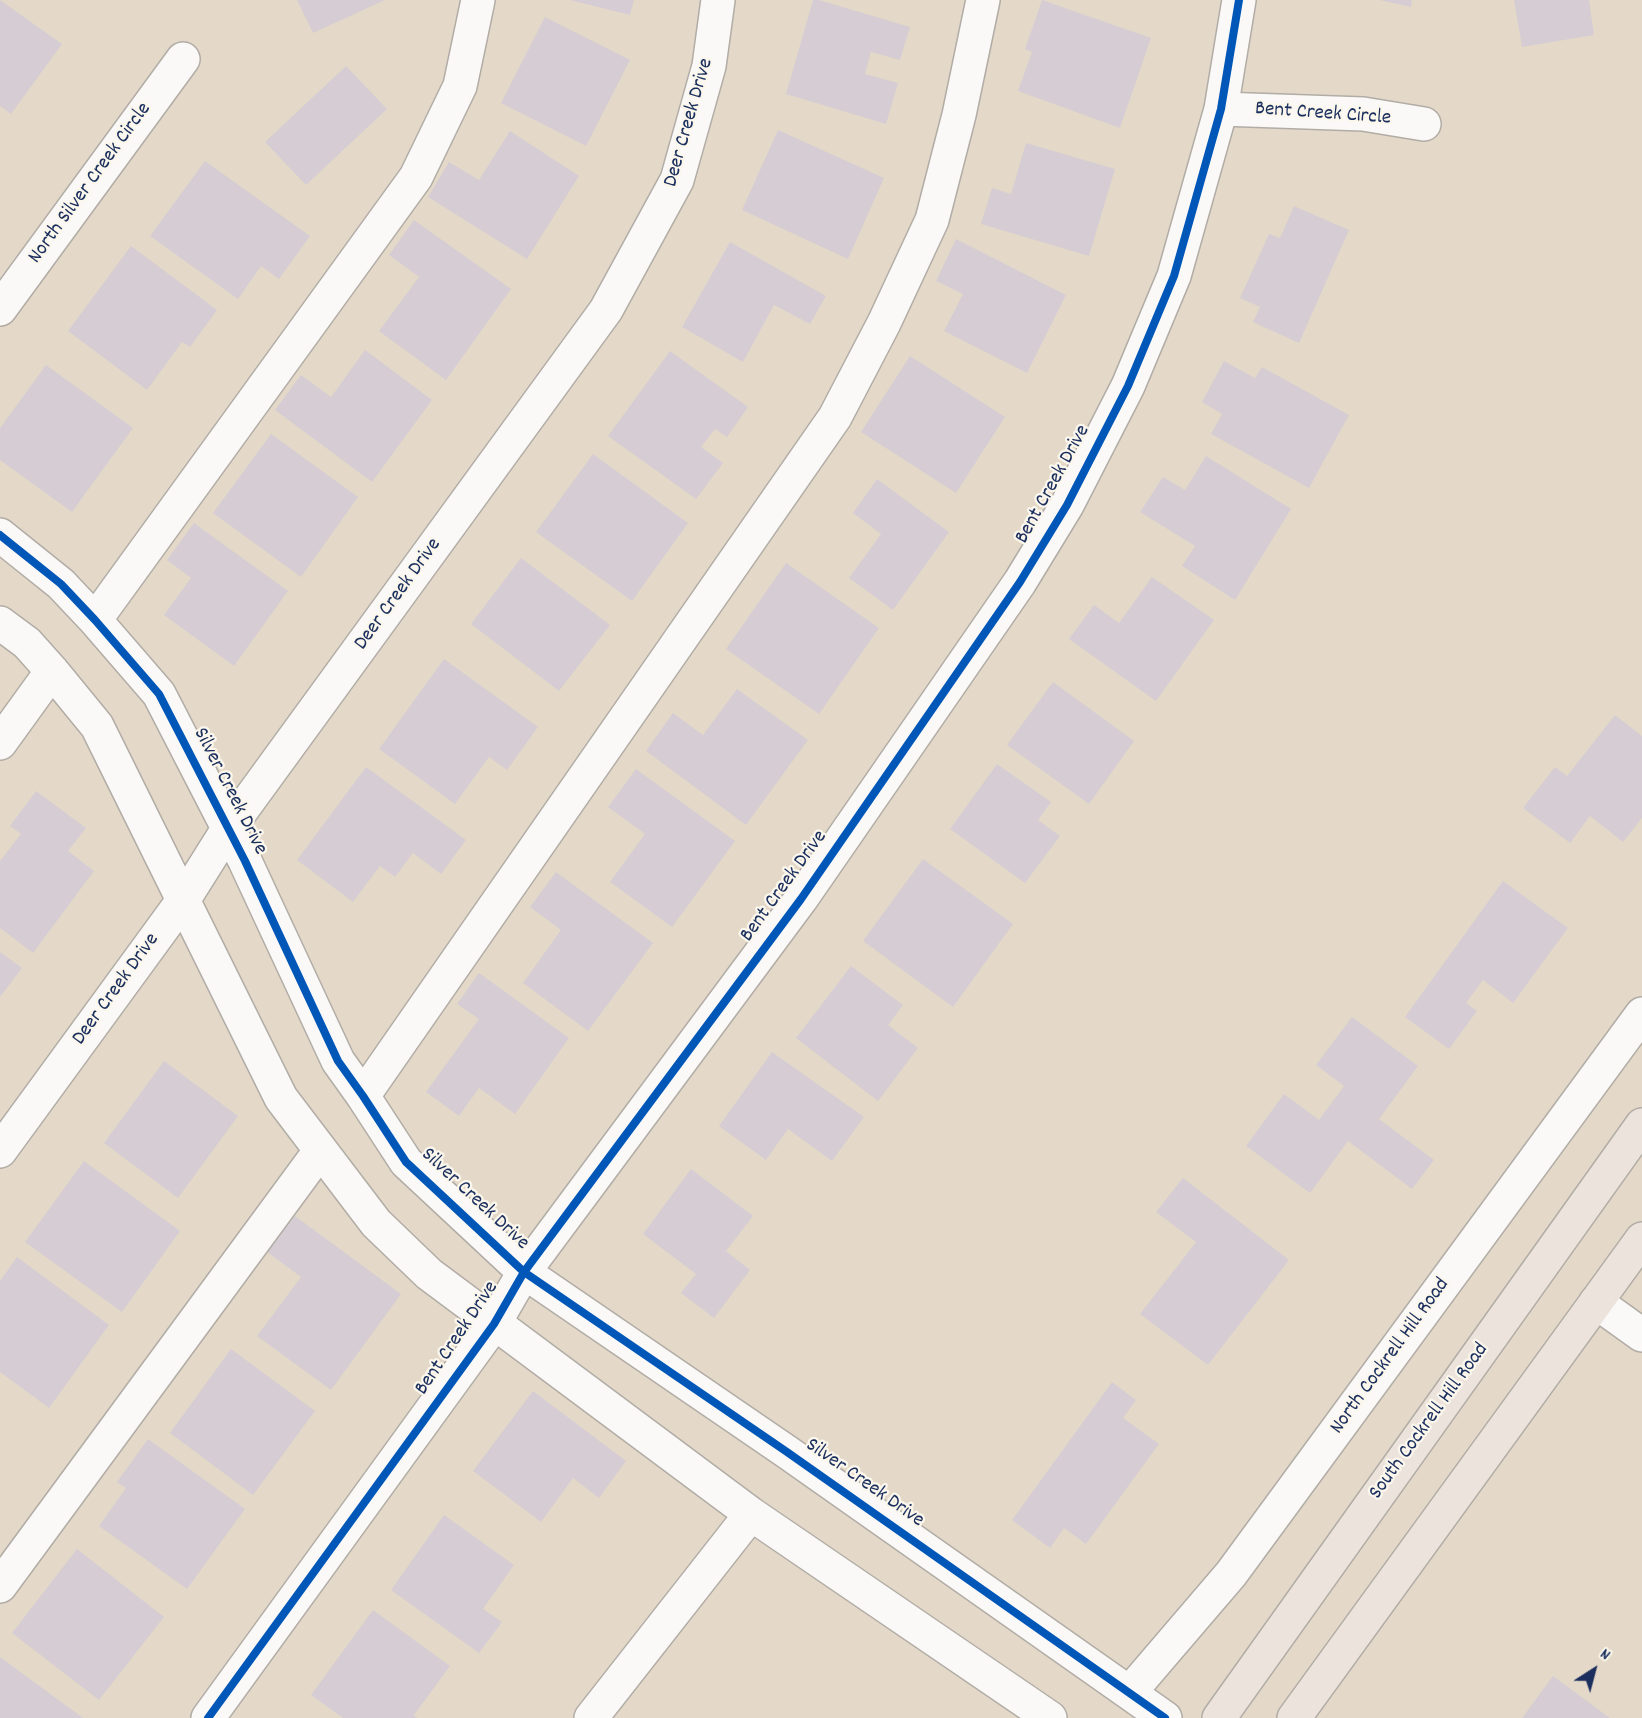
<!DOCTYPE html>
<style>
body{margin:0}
#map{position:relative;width:1642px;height:1718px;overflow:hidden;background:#e4d9c8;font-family:Dekko,sans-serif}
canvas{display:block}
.north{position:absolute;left:1564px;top:1640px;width:60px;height:60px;-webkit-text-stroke:4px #fbf7ec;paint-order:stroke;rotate:36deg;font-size:16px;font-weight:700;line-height:24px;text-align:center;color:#1b2f5e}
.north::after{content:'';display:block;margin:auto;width:21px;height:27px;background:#1b2f5e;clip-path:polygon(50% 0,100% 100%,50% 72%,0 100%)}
</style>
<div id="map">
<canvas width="1642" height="1718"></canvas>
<div class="north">N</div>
</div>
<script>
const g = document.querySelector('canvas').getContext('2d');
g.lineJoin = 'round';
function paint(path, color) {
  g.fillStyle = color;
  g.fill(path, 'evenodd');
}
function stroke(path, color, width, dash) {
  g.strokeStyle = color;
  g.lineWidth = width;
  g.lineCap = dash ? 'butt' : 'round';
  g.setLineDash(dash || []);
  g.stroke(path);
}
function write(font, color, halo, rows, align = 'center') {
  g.font = font + ' Dekko,sans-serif';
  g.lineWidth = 4.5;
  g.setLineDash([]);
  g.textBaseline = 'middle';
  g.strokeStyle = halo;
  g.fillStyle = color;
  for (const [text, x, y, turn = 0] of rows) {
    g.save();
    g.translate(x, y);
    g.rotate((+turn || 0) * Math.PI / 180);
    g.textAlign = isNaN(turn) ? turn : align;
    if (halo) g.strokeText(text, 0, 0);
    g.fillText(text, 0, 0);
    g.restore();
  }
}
const building = new Path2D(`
 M0 0 62 44 11 114 0 106Z
 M297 0H385L313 33Z
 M570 0H634L630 15Z
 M813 0H819L910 27 900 60 871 52 865 74 898 83 886 124 786 94Z
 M1042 0 1151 38 1120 128 1018 91 1032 52 1025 49Z
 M1380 0H1412L1411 7Z
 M1514 0H1589L1594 35 1522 47Z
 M545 17 630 60 586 146 501 103Z
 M346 66 387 109 306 185 265 142Z
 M778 130 884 178 848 259 742 210Z
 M510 131 579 176 527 259 428 197 449 162 479 180Z
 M1026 143 1115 169 1089 256 981 224 992 188 1011 194Z
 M205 161 310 236 279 279 261 266 238 299 150 236Z
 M1294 206 1349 230 1299 343 1253 322 1260 307 1240 298 1269 234 1280 238Z
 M414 220 511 289 446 380 379 331 419 277 389 255Z
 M956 239 1066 295 1027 373 944 331 963 294 936 281Z
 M730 242 826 296 810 324 774 305 743 362 682 327Z
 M131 246 217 310 190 347 182 342 147 390 68 331Z
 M365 350 432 400 372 482 275 410 301 375 331 397Z
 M670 351 748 407 727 437 715 429 701 447 723 463 696 499 608 436Z
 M910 356 1005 417 956 493 861 432Z
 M1224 361 1255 378 1262 367 1349 415 1309 488 1211 434 1222 414 1202 402Z
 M46 365 133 428 72 512 0 460V428Z
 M271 434 358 497 301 577 213 513Z
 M593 454 688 523 632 601 536 532Z
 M1206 456 1291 509 1235 600 1182 566 1195 546 1140 512 1163 477 1185 490Z
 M877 479 949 532 893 610 849 578 881 534 853 513Z
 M194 523 288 591 234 666 164 615 191 578 167 560Z
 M521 558 610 625 559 691 471 624Z
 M786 563 879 628 819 714 726 649Z
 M1152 577 1214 620 1156 701 1069 639 1094 605 1119 623Z
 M444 659 538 727 507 770 489 757 455 804 379 749Z
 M1053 682 1134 741 1089 804 1007 745Z
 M737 689 808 740 746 825 646 751 673 713 703 735Z
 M1615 715 1642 736V818L1623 842 1590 816 1570 843 1523 808 1555 767 1567 776Z
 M997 764 1051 802 1038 820 1060 836 1025 883 950 829Z
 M366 767 466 840 441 874 413 853 395 877 380 866 353 902 297 860Z
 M636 769 735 841 672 927 610 882 645 834 608 807Z
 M36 791 86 828 68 851 94 871 33 953 0 928V861L21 834 10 826Z
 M923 859 1013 924 953 1007 863 941Z
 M556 872 653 943 588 1031 523 983 561 930 530 907Z
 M1503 881 1568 928 1513 1003 1483 980 1466 1003 1477 1011 1449 1049 1405 1017Z
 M0 952 22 968 0 997Z
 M851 966 903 1005 888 1025 918 1048 878 1101 796 1038Z
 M479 973 569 1038 515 1114 479 1088 459 1116 426 1092 479 1019 457 1004Z
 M1352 1017 1418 1066 1379 1119 1434 1160 1412 1189 1348 1141 1310 1193 1246 1146 1284 1094 1319 1120 1344 1086 1316 1065Z
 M772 1052 864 1117 832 1161 788 1129 766 1160 719 1126Z
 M164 1061 238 1116 178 1198 104 1143Z
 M84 1161 180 1231 122 1312 25 1242Z
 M691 1169 753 1216 726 1251 750 1270 714 1318 681 1293 696 1274 643 1234Z
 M1183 1178 1289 1260 1208 1365 1140 1314 1196 1242 1156 1212Z
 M295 1216 401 1294 331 1390 257 1336 301 1277 267 1252Z
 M17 1257 109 1325 49 1408 0 1372V1281Z
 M231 1349 315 1411 253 1495 170 1433Z
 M1112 1382 1136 1400 1123 1418 1159 1444 1086 1544 1064 1528 1050 1548 1012 1520Z
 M533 1391 626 1461 599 1498 573 1478 541 1522 473 1471Z
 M148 1439 245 1509 187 1589 99 1526 126 1488 117 1482Z
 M444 1515 514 1565 483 1609 502 1622 479 1653 391 1590Z
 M77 1549 164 1617 99 1700 12 1633Z
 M373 1610 450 1666 414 1715 417 1718H343L311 1695Z
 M0 1657 83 1718H0Z
 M1553 1676 1610 1718H1522Z`);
const minor = new Path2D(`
 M1221 109 1363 114 1424 124
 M0 309 183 59
 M0 535 61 584 95 620 159 694 245 861 338 1061 363 1096 406 1162 524 1272 787 1452 1165 1718
 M95 620 416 177 460 86 478 0
 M0 623 27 643 52 671 97 726 281 1098 376 1223 429 1274 751 1514 1050 1718
 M0 743 52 671
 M363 1096 835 417 884 323 932 220 959 115 983 0
 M0 1151 184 899 228 829 606 310 677 180 709 66 718 0
 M1596 1302 1642 1335
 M0 1586 320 1151
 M1130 1692 1231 1574 1642 1014
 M208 1718 494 1324 524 1272 801 899 1020 582 1067 505 1128 386 1174 276 1221 109 1239 0
 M591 1718 751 1514`);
const major = new Path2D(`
 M1219 1718 1642 1125
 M1294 1718 1642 1239`);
const cycleway = new Path2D(`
 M0 535 61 584 95 620 159 694 245 861 338 1061 363 1096 406 1162 524 1272 787 1452 1165 1718
 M208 1718 494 1324 524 1272 801 899 1020 582 1067 505 1128 386 1174 276 1221 109 1239 0`);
const streetNames = [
 ["Bent Creek Circle",1323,115,4],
 ["Deer Creek Drive",690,123,-74],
 ["North Silver Creek Circle",91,184,-54],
 ["Bent Creek Drive",1054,485,-61],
 ["Deer Creek Drive",399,595,-54],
 ["Silver Creek Drive",229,792,63],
 ["Bent Creek Drive",785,887,-54],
 ["Deer Creek Drive",117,990,-54],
 ["Silver Creek Drive",474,1200,43],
 ["Bent Creek Drive",458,1339,-56],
 ["North Cockrell Hill Road",1391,1357,-54],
 ["South Cockrell Hill Road",1430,1422,-54],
 ["Silver Creek Drive",864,1484,35]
];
paint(building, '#d5cdd3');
stroke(minor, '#b1aca6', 36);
stroke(major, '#b1aca6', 36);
stroke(minor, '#fbf9f7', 33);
stroke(major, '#ece4dc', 33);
stroke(cycleway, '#0057b8', 8);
write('21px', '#1b2f5e', '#fbf7ec', streetNames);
</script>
